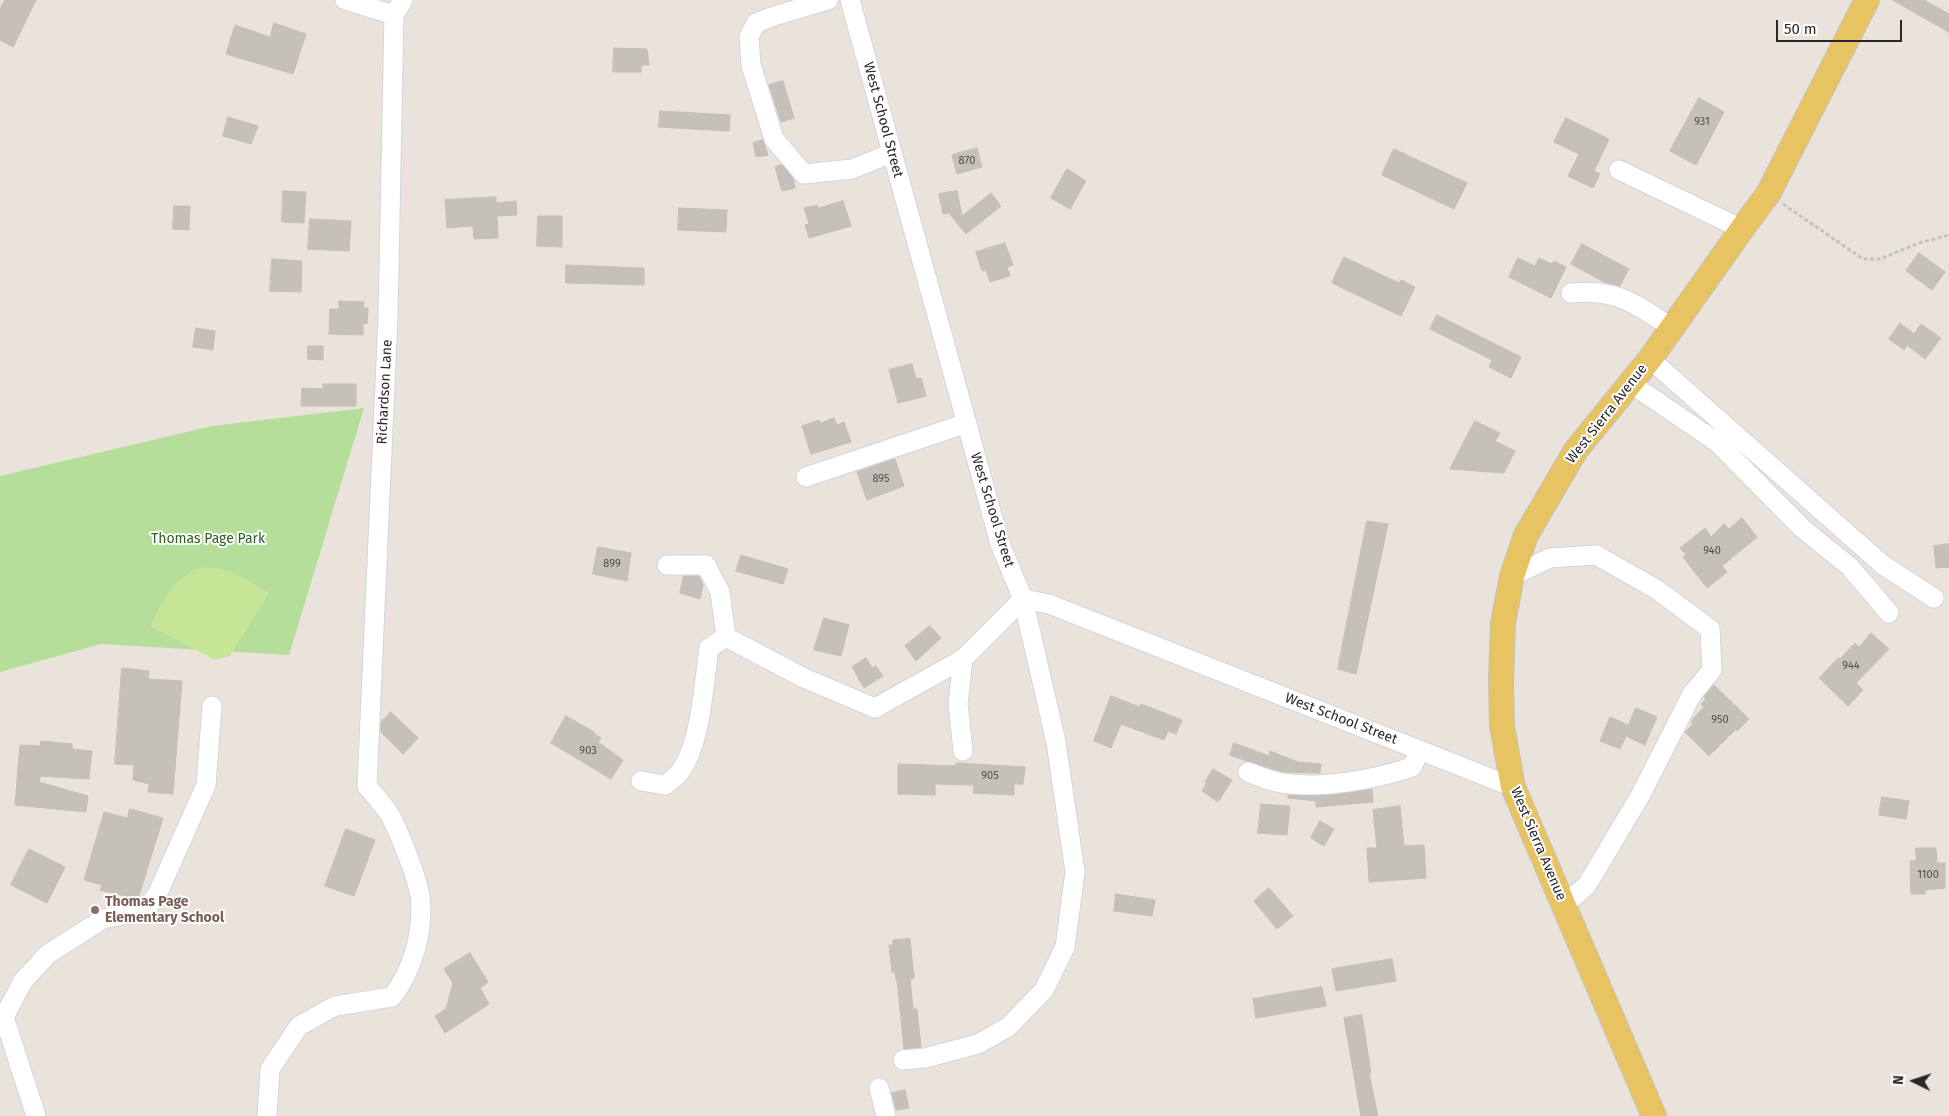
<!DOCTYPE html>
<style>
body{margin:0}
#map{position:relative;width:1949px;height:1116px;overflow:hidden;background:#eae3db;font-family:"Fira Sans",sans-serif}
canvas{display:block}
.north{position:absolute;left:1889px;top:1056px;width:50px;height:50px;-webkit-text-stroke:4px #fff;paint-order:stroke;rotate:274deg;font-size:14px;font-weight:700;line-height:20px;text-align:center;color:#282828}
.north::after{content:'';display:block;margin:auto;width:18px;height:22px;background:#282828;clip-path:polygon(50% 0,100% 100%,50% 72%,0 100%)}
.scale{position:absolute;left:1776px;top:20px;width:126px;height:22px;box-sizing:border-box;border:2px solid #282828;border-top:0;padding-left:6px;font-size:15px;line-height:18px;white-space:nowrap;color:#282828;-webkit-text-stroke:4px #fff;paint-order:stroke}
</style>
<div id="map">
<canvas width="1949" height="1116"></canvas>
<div class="north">N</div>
<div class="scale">50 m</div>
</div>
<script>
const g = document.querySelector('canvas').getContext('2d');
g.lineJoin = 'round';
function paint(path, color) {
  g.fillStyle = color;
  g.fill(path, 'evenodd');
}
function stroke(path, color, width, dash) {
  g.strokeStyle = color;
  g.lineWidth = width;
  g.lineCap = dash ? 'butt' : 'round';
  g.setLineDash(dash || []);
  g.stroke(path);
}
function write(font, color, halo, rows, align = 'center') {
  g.font = font + ' "Fira Sans",sans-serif';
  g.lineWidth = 4;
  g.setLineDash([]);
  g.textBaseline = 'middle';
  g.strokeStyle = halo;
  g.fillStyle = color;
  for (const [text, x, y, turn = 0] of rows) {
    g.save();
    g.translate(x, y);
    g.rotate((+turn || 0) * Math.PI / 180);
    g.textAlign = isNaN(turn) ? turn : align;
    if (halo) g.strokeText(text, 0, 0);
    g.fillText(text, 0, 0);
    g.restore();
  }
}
const green = new Path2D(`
 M364 408 289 655 101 644 0 672V476L212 426Z`);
const pitch = new Path2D(`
 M202 567 222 569 244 578 269 593 230 656 215 660 150 626C164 601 172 577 202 567Z`);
const building = new Path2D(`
 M5 0H36L13 47 0 40V10Z
 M1893 0H1924L1949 14V32Z
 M274 23 306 34 293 74 226 54 235 25 270 37Z
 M614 48 647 49 649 65H641V72H613Z
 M783 81 794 118 781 122 769 85Z
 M1699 98 1724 112 1696 165 1670 151Z
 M660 111 730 115 729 131 659 127Z
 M228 117 258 126 251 144 223 136Z
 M1566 118 1609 139 1594 171 1600 174 1593 188 1568 176 1579 154 1554 142Z
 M763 140 768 155 756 157 753 143Z
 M977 148 982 167 957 174 952 155Z
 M1394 149 1467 183 1454 209 1382 175Z
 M782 165 793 178 795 188 782 191 775 167Z
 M1067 169 1086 181 1070 209 1051 198Z
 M283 191 306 192 304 223 282 222Z
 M957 191 962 216 991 193 1001 206 966 234 949 213 943 214 939 194Z
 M496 197V203L516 201 517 215 497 216 498 238 474 239 473 226 447 228 445 200Z
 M843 201 851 226 809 238 805 225 809 224 804 208 817 205 818 208Z
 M174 206H190L189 230 173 229Z
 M679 208 727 210 726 232 678 230Z
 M538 216H562V247L537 246Z
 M310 219 351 221 349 251 308 249Z
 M1005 243 1013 265 1007 267 1010 276 990 282 986 270 982 271 976 252Z
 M1582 244 1629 269 1620 286 1604 282 1571 264Z
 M1919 253 1945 272 1932 290 1906 271Z
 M1344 257 1399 283 1401 280 1415 287 1401 316 1332 283Z
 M1518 258 1535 266 1539 258 1552 264 1554 261 1566 267 1551 298 1509 277Z
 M272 259 302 261 301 292 270 291Z
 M566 265 644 268V285L566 283Z
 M339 301 364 302 363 308H368L367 324 363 323V335L329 334 330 309H339Z
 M1437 315 1521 357 1511 378 1489 367 1492 360 1430 329Z
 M1900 323 1914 334 1921 324 1941 338 1925 359 1907 345 1904 350 1889 339Z
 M196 328 215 331 213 350 193 347Z
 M308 346H323V360L308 359Z
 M912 364 916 379 921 378 926 396 898 403 889 370Z
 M323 384H356V406H301L302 388 323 389Z
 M834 418 837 425 844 422 851 442 811 454 802 426 819 420 821 423Z
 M1475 421 1500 433 1495 441 1515 451 1504 473 1450 469Z
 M895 459 904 486 867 500 857 472Z
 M1742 518 1757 537 1722 566 1727 572 1707 588 1683 557 1686 554 1680 548 1705 528 1711 537 1724 524 1729 529Z
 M1367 521 1388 524 1356 674 1338 669Z
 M1949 544V567L1936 568 1934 546Z
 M598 547 631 553 627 581 593 574Z
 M741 555 788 569 783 584 736 571Z
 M684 576H699L703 585 700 599 680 593Z
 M824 618 849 625 841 656 814 650Z
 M930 626 941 638 916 661 905 646Z
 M1871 633 1889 649 1856 683 1863 690 1848 706 1819 678 1838 658 1840 659 1855 643 1859 647Z
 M866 658 872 668 876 666 883 676 864 688 852 667Z
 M122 668 149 671 148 679 182 681 173 794 148 792 149 784 133 780 134 765 115 764Z
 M1714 685 1749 719 1737 731 1736 729 1709 756 1685 732 1693 724 1691 721 1704 707 1701 704 1706 699 1704 697Z
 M1111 696 1140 707 1141 704 1182 720 1176 734 1168 731 1164 740 1121 724 1111 748 1094 741Z
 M1636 708 1657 717 1645 745 1626 736 1620 749 1600 741 1610 717 1628 725Z
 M391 712 418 738 403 754 381 732V722Z
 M566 716 594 732V734L601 738 598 742 623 760 611 779 551 743Z
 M41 741 72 744V749L92 751 89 779 40 776 39 782 88 796 86 812 15 805 20 745 40 746Z
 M1234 743 1269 756 1270 751 1298 762 1321 764 1320 773 1283 772 1246 761 1230 755Z
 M956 763 1025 767 1023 784H1014V795L973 793 974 785 935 784V795L898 794V764L956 766Z
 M1213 769 1232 780 1218 802 1202 791 1207 783 1205 782Z
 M1372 789 1373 802 1316 807V801L1288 798V795H1331Z
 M1882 797 1909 801 1906 819 1879 815Z
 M1261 804 1290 806 1287 835 1258 833Z
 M1400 806 1404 846 1424 845 1426 878 1369 882 1367 848H1377L1373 810Z
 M130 809 163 818 138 899 100 890 102 885 84 880 104 812 127 818Z
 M1320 821 1334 829 1324 846 1311 838Z
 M346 829 375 840 354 896 325 886Z
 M1916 848H1936L1937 863H1945V888L1925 890V894H1911L1910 861H1916Z
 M29 849 65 867 47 903 11 885Z
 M1269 888 1293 916 1277 929 1254 901Z
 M1116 894 1155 900 1152 916 1114 911Z
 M910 939 914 978 910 979 913 1009H917L921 1047 904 1049 897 980H896L895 972H892L889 945H893V940Z
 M470 953 488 982 480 988 489 1004 445 1033 435 1016 446 1009 453 983 444 969Z
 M1392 959 1396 981 1336 991 1332 969Z
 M1322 987 1326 1006 1256 1018 1253 999Z
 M1362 1015 1371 1073H1369L1378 1116H1361L1344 1018Z
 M905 1090 909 1108 896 1110 892 1093Z`);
const path = new Path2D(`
 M1783 204 1863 259H1880L1919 243 1949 235`);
const minor = new Path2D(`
 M345 0 394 15
 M828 0 774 16 756 23 749 37 751 65 774 139 804 174 852 169 892 153
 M850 0 1000 544 1023 599 1056 742 1075 872 1065 947 1044 990 1008 1027 978 1044 925 1058 903 1060
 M1619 170 1742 229
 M1571 293C1616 288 1636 304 1672 328
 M1650 359 1883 565 1934 598
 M1630 383 1718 443 1802 528 1850 567 1889 613
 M806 477 967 423
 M667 565H706L720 592 726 637 804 678 875 708 963 659 1023 599
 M1512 576 1550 558 1596 555 1656 589 1710 629 1712 670 1692 694 1640 796 1587 885 1564 905
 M1023 599 1049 604 1513 787
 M963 659 958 704 963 751
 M1248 772C1258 776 1270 781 1281 783 1322 789 1373 780 1412 767L1420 750
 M641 781 665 785C670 781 676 777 680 772 701 744 704 682 709 648L726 637
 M879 1088 886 1116
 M36 1116 4 1017 23 981 48 954 103 919 134 913 147 907 157 895 206 785 212 706
 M267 1116 270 1069 299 1026 335 1006 392 997C413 970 424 931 420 896 417 877 400 834 391 817 385 806 375 796 367 786L388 317 394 15 403 0`);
const major = new Path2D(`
 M1654 1116 1513 787 1502 726 1501 681 1503 623 1512 576 1526 535 1576 450 1650 359 1742 229 1768 194 1867 0`);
const markers = [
 [95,910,5,"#8d6e63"]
];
const numberNames = [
 ["931",1702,122],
 ["870",967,161],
 ["895",881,479],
 ["940",1712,551],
 ["899",612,564],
 ["944",1851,666],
 ["950",1720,720],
 ["903",588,751],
 ["905",990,776],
 ["1100",1928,875]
];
const streetNames = [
 ["West School Street",883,120,75],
 ["Richardson Lane",385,392,-87],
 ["West Sierra Avenue",1607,414,-52],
 ["West School Street",992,510,73],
 ["West School Street",1341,719,21],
 ["West Sierra Avenue",1538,844,67]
];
const parkNames = [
 ["Thomas Page Park",208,539]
];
const educationNames = [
 ["Thomas Page",105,902],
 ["Elementary School",105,918]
];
paint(green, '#b4de9a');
paint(pitch, '#c7e596');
paint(building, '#c5c0ba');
stroke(building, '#c5beb5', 1);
stroke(minor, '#d0d4e1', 21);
stroke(major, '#c3c3c3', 26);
stroke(path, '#c3c3c3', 3, [4, 2.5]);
stroke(minor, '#fff', 19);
stroke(major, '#e8c362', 24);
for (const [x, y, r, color] of markers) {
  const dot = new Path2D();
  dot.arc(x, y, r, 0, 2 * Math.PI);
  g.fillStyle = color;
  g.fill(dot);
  stroke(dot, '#fff', 2);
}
write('11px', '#4f4e4c', null, numberNames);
write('14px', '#282828', '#fff', streetNames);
write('14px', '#2e601d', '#fff', parkNames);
write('bold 14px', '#785e54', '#fff', educationNames, 'left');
</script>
